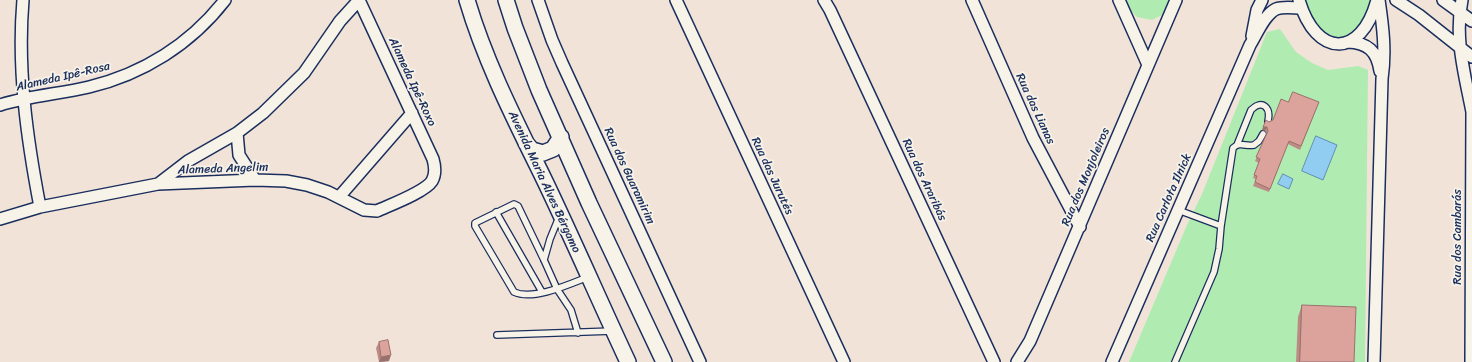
<!DOCTYPE html>
<meta charset="utf-8">
<style>
body{margin:0}
canvas{display:block;background:#f2e3d9}
</style>
<canvas width="1472" height="362"></canvas>
<script>
const g = document.querySelector('canvas').getContext('2d');
g.lineJoin = 'round';
function paint(path, color) {
  g.fillStyle = color;
  g.fill(path, 'evenodd');
}
function stroke(path, color, width, dash) {
  g.strokeStyle = color;
  g.lineWidth = width;
  g.lineCap = dash ? 'butt' : 'round';
  g.setLineDash(dash || []);
  g.stroke(path);
}
function write(font, color, halo, rows, align = 'center') {
  g.font = font + ' Sriracha,sans-serif';
  g.lineWidth = 3.5;
  g.setLineDash([]);
  g.textBaseline = 'middle';
  g.strokeStyle = halo;
  g.fillStyle = color;
  for (const [text, x, y, turn = 0] of rows) {
    g.save();
    g.translate(x, y);
    g.rotate((+turn || 0) * Math.PI / 180);
    g.textAlign = isNaN(turn) ? turn : align;
    if (halo) g.strokeText(text, 0, 0);
    g.fillText(text, 0, 0);
    g.restore();
  }
}
const green = new Path2D(`
 M1126 0H1170L1162 15 1152 20 1137 17 1132 12Z
 M1305 0H1371C1357 51 1321 49 1305 0Z
 M1280 29 1296 52 1312 63 1328 70 1358 66 1368 70 1365 362H1129L1187 225 1202 194 1267 32Z`);
const water = new Path2D(`
 M1316 136 1337 145 1323 180 1302 171Z
 M1283 174 1293 179 1289 189 1278 184Z`);
const lane = new Path2D(`
 M1237 145 1251 110C1262 99 1271 107 1268 121
 M1178 210 1221 226
 M496 212 542 292
 M544 260 550 239 559 217
 M578 333 571 310 557 289 544 260 518 206 514 204 475 223V226L514 292C533 301 570 284 588 277
 M497 335 613 331
 M1175 362 1214 272 1219 249 1221 226 1233 148C1240 141 1246 147 1254 145L1259 141 1263 134`);
const street = new Path2D(`
 M23 0C17 69 27 139 40 207
 M538 0 552 40 562 63 700 362
 M676 0 844 362
 M824 0 830 10 994 362
 M972 0 1033 138 1080 227
 M1119 0 1148 65
 M1299 0C1316 58 1361 59 1377 0
 M1396 0 1419 15 1472 57
 M1443 0 1472 21
 M1462 0C1454 38 1465 75 1472 112
 M1252 36 1257 10 1262 0
 M1348 42C1368 43 1377 51 1380 71
 M0 105C29 96 59 94 89 87 143 74 191 44 225 0
 M237 133 239 155 255 180
 M158 184 188 161 237 133 263 113 304 73 340 21 359 0
 M339 197 412 113
 M0 219 40 207 158 184 255 180 286 181 307 185 328 192 364 210 377 211C390 205 425 192 432 181 436 174 435 166 433 159L359 0
 M1017 362 1030 341 1176 0
 M1112 362 1250 45C1257 34 1264 15 1276 9 1284 6 1293 8 1301 8
 M1374 362 1382 79C1386 51 1383 27 1379 0
 M1471 362 1472 110`);
const secondary = new Path2D(`
 M467 0C485 61 514 118 542 175 572 237 599 300 628 362
 M506 0 515 28 539 90 589 203 664 362
 M526 143 532 150 543 153 553 149 561 137`);
const wall = new Path2D(`
 M1288 102H1319L1300 150 1288 144 1269 192 1253 186 1256 179 1253 178 1259 163 1255 161 1267 134 1265 131 1262 130 1269 122 1273 120Z
 M1302 305 1354 362H1296L1298 317Z
 M379 342 389 361 379 362 376 348Z`);
const shadedWall = new Path2D(`
 M1263 127H1267L1265 131 1262 130Z
 M391 355 389 361 379 362 381 357Z`);
const building = new Path2D(`
 M1293 92 1319 102 1301 146 1289 141 1270 189 1255 182 1257 176 1254 175 1260 159 1256 157 1268 131 1267 127H1263L1266 120 1269 122 1273 120 1281 99 1288 102Z
 M1302 305 1356 307 1354 362H1300Z
 M388 340 391 355 381 357 379 342Z`);
const streetNames = [
 ["Alameda Ipê-Rosa",63,77,-13],
 ["Alameda Ipê-Roxo",412,82,65],
 ["Rua das Lianas",1035,109,65],
 ["Alameda Angelim",223,169,-2],
 ["Rua dos Guaramirim",629,176,65],
 ["Rua das Jurutés",772,176,65],
 ["Rua dos Monjoleiros",1086,177,-67],
 ["Rua dos Araribás",924,180,65],
 ["Avenida Maria Alves Bérgamo",544,182,65],
 ["Rua Carlota Ilnick",1169,198,-66],
 ["Rua dos Cambarás",1458,237,-90]
];
paint(green, '#b0ecb1');
paint(water, '#90cdf0');
stroke(water, '#618eb6', 1);
stroke(lane, '#1b2f5e', 8);
stroke(street, '#1b2f5e', 14);
stroke(secondary, '#1b2f5e', 18);
stroke(lane, '#f7f3e8', 5.5);
stroke(street, '#f7f3e8', 11);
stroke(secondary, '#f7f3e8', 15);
paint(wall, '#bd8b86');
paint(shadedWall, '#9a716d');
paint(building, '#dca29c');
stroke(building, '#9a716d', 1);
write('12px', '#1b2f5e', '#f7f3e8', streetNames);
</script>
